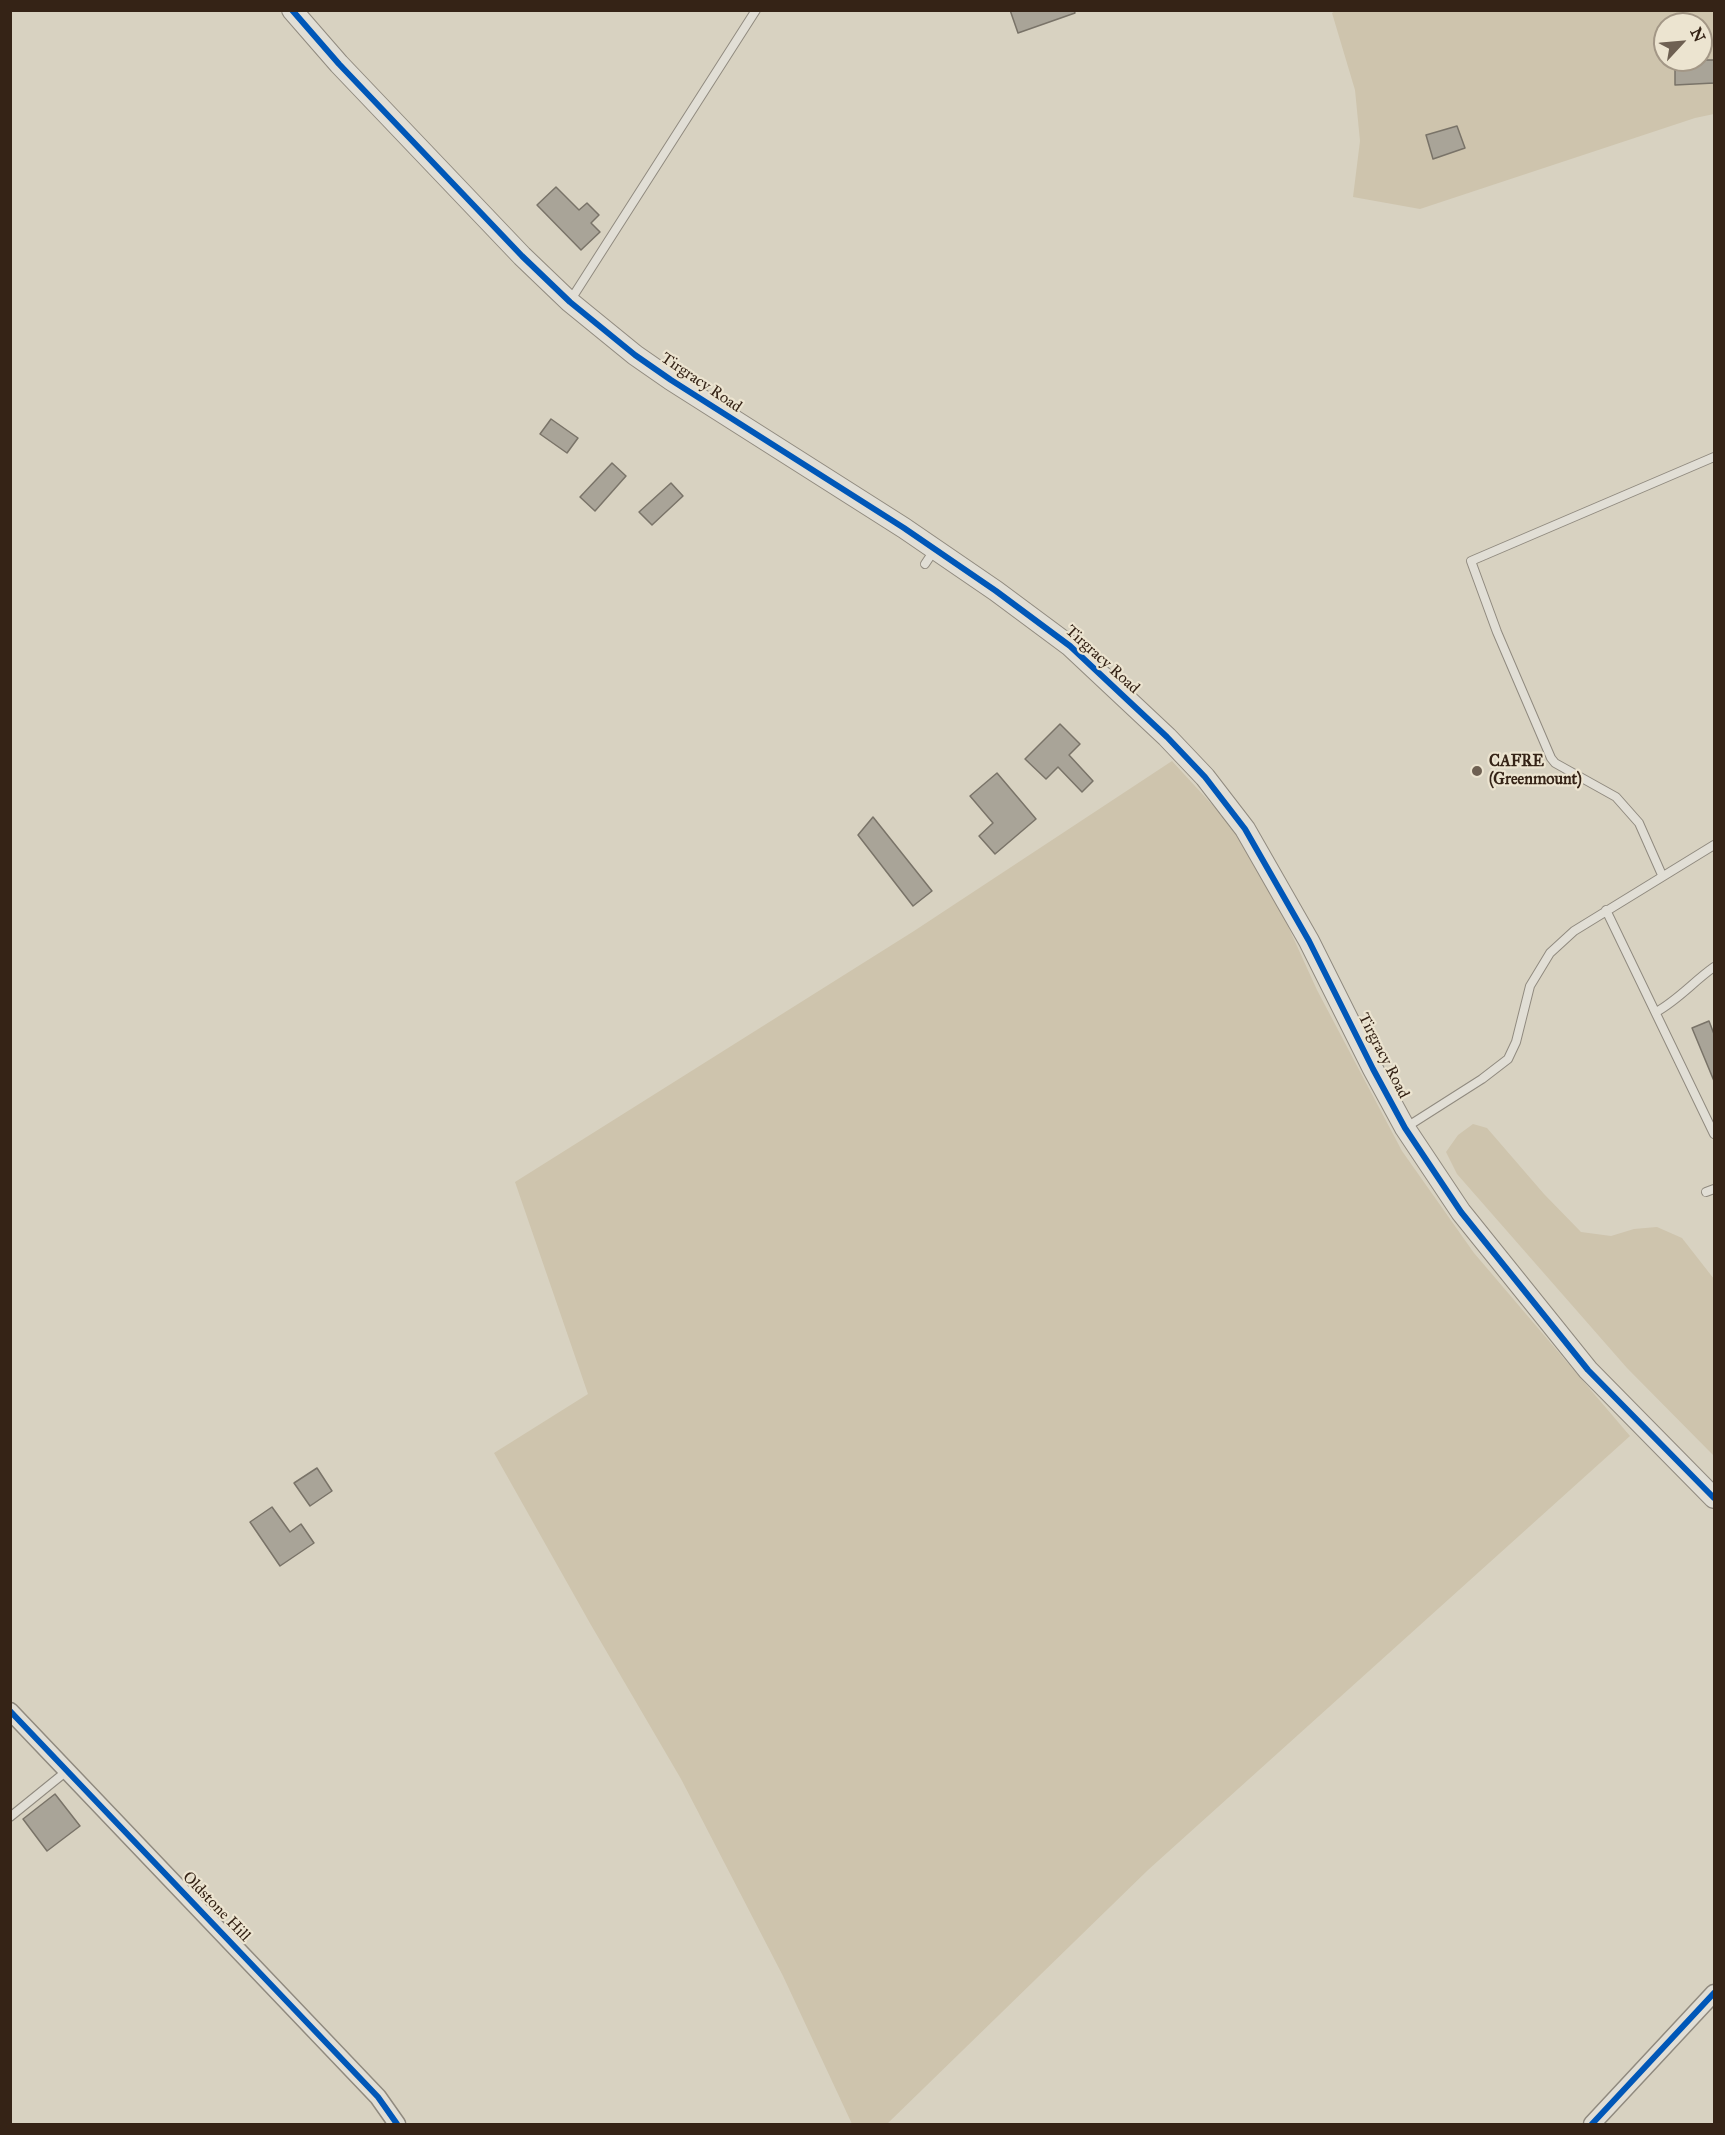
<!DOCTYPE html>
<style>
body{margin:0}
#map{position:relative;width:1725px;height:2135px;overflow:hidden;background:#d8d2c1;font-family:"IM FELL Great Primer",serif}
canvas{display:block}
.frame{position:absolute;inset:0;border:12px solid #352316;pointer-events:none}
.north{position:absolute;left:1653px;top:12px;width:60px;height:60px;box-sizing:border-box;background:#ece4d0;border:2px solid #a39786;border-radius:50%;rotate:64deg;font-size:16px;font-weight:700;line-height:24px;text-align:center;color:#352316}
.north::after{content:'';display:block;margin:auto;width:21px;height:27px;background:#6e6052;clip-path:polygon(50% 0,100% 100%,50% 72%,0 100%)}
</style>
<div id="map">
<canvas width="1725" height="2135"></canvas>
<div class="frame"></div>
<div class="north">N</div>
</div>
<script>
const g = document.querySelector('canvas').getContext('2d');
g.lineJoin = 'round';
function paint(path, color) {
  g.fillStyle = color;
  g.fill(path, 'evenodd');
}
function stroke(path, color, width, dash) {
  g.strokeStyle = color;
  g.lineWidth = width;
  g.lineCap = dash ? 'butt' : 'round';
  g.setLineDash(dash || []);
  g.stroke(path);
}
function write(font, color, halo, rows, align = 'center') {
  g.font = font + ' "IM FELL Great Primer",serif';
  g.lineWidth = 4.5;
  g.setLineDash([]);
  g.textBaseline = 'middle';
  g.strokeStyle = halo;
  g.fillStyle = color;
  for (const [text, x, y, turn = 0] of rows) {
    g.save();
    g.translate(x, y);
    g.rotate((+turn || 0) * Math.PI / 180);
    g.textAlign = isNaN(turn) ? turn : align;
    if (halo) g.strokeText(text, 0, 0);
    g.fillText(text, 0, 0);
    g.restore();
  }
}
const green = new Path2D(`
 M1337 10 1714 11V114L1695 118 1420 209 1353 197 1360 141 1355 90 1332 13ZM1665 24H1701V60H1665Z
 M1172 761 1229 823 1277 902 1317 990 1402 1151 1474 1253 1630 1436 1148 1870 887 2124H852L783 1976 681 1779 591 1625 494 1453 588 1394 515 1182 914 931Z
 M1473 1124 1487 1128 1544 1194 1581 1232 1611 1236 1634 1229 1657 1227 1682 1238 1714 1279V1456L1627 1368 1457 1174 1446 1152 1458 1135Z`);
const building = new Path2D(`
 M1010 10H1074L1075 13 1018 33Z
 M1675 60H1714V83L1675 85Z
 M1457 126 1465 148 1433 159 1426 135Z
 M556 187 579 210 587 203 599 215 591 223 600 232 581 250 537 205Z
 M551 419 578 438 567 453 540 434Z
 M612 463 626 476 595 511 580 497Z
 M671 483 683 496 652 525 639 512Z
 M1060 724 1080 744 1069 755 1093 781 1082 792 1058 767 1046 779 1025 759Z
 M997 773 1036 819 995 854 979 836 993 823 970 796Z
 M873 817 932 891 913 906 858 835Z
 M1709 1021 1714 1034V1081L1692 1028Z
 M317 1468 332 1491 310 1506 294 1483Z
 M272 1507 290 1532 301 1524 314 1543 280 1566 250 1522Z
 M55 1794 80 1826 47 1851 23 1819Z`);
const service = new Path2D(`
 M570 301 756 10
 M925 564 935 549
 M1662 875 1639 823 1616 797 1555 763 1551 758 1497 632 1471 561 1714 457
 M1606 910 1714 1134
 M1656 1012C1678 1000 1694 981 1714 967
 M1405 1128 1482 1079 1508 1059 1516 1042 1530 986 1550 953 1574 931 1714 845
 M1706 1192 1714 1189
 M10 1817 68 1770`);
const minor = new Path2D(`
 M10 1711 378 2097 397 2124
 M1592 2124 1714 1993`);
const tertiary = new Path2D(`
 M292 10 339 64 522 256 570 302 635 355 671 380 904 528 996 591 1070 646 1167 737 1205 777 1245 829 1309 941 1373 1069 1405 1128 1461 1212 1588 1370 1714 1498`);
const cycleway = new Path2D(`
 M292 10 339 64 522 256 570 302 635 355 671 380 904 528 996 591 1070 646 1167 737 1205 777 1245 829 1309 941 1373 1069 1405 1128 1461 1212 1588 1370 1714 1498
 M10 1711 378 2097 397 2124
 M1592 2124 1714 1993`);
const markers = [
 [1477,771,6,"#6e6052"]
];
const streetNames = [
 ["Tirgracy Road",701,383,34],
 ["Tirgracy Road",1102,660,42],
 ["Tirgracy Road",1383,1056,63],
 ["Oldstone Hill",216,1907,46]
];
const poiNames = [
 ["CAFRE",1489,762],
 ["(Greenmount)",1489,780]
];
paint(green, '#cec4ad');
paint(building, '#a9a498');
stroke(building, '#797368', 1.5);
stroke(service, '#908a7f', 10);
stroke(minor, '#908a7f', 19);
stroke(tertiary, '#908a7f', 22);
stroke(service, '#e1ded5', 8);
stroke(minor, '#e1ded5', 16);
stroke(tertiary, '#e1ded5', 20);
stroke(cycleway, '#0057b8', 6);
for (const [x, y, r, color] of markers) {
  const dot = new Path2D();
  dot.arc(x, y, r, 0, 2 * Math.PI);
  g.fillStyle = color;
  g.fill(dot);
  stroke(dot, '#ece4d0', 2);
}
write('16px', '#352316', '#ece4d0', streetNames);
write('bold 16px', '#352316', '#ece4d0', poiNames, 'left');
</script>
